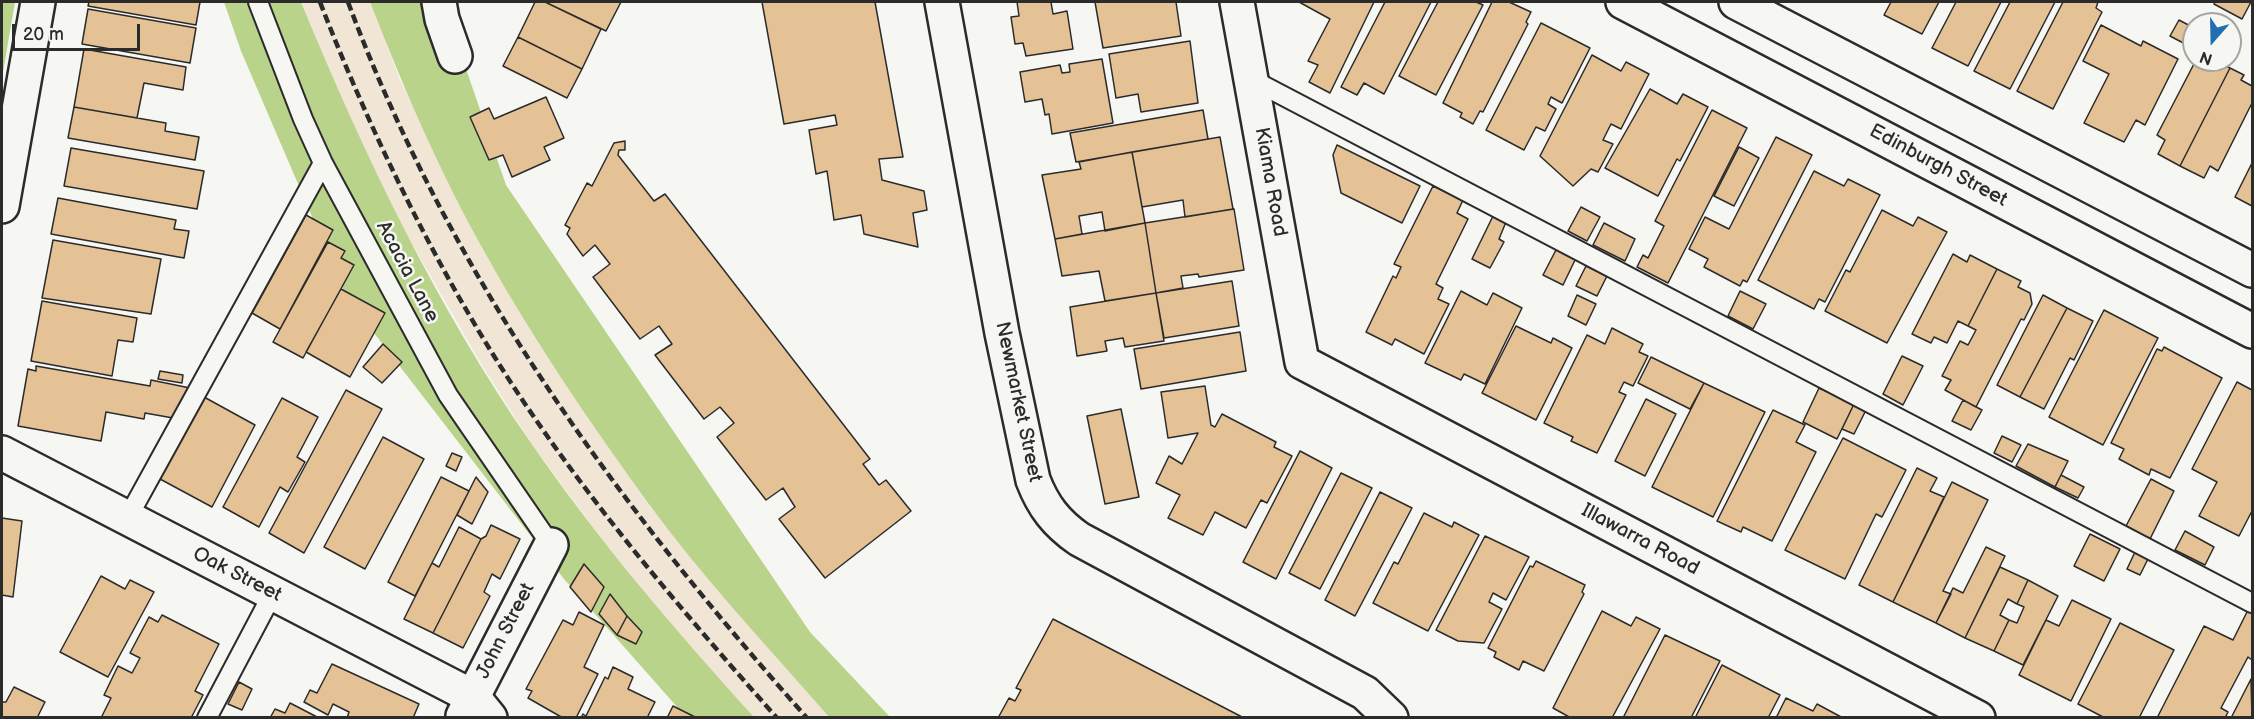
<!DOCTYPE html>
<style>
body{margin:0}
#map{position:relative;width:2254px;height:719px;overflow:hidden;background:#f6f6f2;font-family:"Balsamiq Sans",sans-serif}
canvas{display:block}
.frame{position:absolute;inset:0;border:3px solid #2b2b2b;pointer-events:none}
.north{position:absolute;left:2182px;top:12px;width:60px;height:60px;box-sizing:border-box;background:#f6f6f2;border:2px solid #a5a5a2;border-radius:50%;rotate:200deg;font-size:16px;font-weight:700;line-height:24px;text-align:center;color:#2b2b2b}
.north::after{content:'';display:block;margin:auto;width:21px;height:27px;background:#1f6fb2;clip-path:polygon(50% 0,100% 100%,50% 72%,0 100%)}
.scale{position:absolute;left:12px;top:24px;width:128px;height:27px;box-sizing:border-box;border:3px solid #2b2b2b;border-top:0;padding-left:8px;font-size:18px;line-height:21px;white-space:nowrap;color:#2b2b2b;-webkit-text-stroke:4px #f6f6f2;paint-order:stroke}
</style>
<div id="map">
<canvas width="2254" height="719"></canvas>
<div class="frame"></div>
<div class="north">N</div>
<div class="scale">20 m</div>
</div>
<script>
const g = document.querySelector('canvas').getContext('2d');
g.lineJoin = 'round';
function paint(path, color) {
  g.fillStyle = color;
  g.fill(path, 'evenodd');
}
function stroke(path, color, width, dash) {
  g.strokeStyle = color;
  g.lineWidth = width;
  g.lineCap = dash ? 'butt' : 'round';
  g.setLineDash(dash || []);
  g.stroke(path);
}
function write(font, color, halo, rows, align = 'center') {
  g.font = font + ' "Balsamiq Sans",sans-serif';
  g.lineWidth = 5;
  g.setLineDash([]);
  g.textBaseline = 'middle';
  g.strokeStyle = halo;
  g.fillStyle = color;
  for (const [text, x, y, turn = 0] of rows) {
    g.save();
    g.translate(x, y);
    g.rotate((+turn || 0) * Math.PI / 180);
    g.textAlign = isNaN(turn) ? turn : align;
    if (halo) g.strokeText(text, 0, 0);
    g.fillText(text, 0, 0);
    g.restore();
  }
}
const built = new Path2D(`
 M301 2H370L400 80 484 252 572 393 649 505 735 609 829 717H754L689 646 601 538 531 443 480 362 399 221 348 117Z`);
const green = new Path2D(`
 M2 2H15L2 78Z
 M224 2H301C364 155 436 306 531 443 598 540 675 630 754 717H686L564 579 347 298 241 51Z
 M370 2H443L506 185 810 632 890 717H829C768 647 703 578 648 503 590 423 533 339 485 253 440 173 403 87 370 2Z`);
const building = new Path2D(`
 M89 2H200L196 25 88 6Z
 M535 2H545L601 29 582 69 518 37Z
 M545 2H621L606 31Z
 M762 2H875L903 157 879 159 882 180 924 191 927 210 913 213 918 247 864 234 861 215 834 220 827 171 816 174 809 130 837 125 835 115 784 124Z
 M1017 2H1051L1053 14 1067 11 1073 49 1026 56 1023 43 1015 44 1011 17 1019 16Z
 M1095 2H1179H1176L1181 36 1103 48Z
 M1299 2H1374L1330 93 1309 82 1318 65 1308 61 1330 19Z
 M1385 2H1431L1384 94 1364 83 1357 95 1341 87Z
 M1438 2H1476L1483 5 1436 95 1399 76Z
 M1492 2H1509L1531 12 1526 22 1528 24 1483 112 1480 111 1473 124 1460 117 1462 113 1443 103Z
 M1891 2H1939L1922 34 1884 15Z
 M1956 2H2001L1968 66 1932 48Z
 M2010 2H2055L2010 89 1974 71Z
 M2063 2H2098L2096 8 2102 12 2053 109 2017 91Z
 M2215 2H2251L2242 19 2214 4Z
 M88 9 196 28 190 63 82 44Z
 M2179 20 2194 28V37L2189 46 2170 36Z
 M1541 23 1590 48 1562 103 1551 97 1548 104 1556 109 1545 131 1536 127 1524 150 1486 130Z
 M2101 25 2141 46 2143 41 2178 59 2145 125 2136 120 2124 142 2084 123 2109 74 2083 61Z
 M518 37 582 69 567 98 503 66Z
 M1190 41 1198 103 1141 112 1138 94 1116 98 1109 54Z
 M84 49 186 67 183 90 144 83 137 118 74 107Z
 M1592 55 1621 71 1626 62 1649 74 1621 129 1611 124 1603 140 1613 144 1598 172 1591 169 1573 186 1540 156Z
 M1102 59 1113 123 1052 134 1049 114 1045 115 1042 99 1025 102 1020 72 1060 65 1062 73 1070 72 1069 64Z
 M2196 60H2204L2215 66 2217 61 2230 68 2180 166 2158 154 2165 140 2157 135Z
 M2230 68 2244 75 2241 80 2252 86V103L2218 171 2210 166 2204 178 2180 166Z
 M1650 89 1677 104 1683 94 1708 107 1680 161 1677 159 1658 196 1605 168Z
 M546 97 564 138 544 147 550 160 512 177 503 155 489 160 470 117 489 108 494 119Z
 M74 107 166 123 165 131 199 137 195 160 68 138Z
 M1203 110 1208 139 1076 162 1070 133Z
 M1712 110 1747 128 1668 283 1637 267 1643 255 1648 258 1664 226 1655 221Z
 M1220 137 1233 209 1185 217 1183 200 1142 207 1132 152Z
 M1776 137 1812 155 1747 282 1743 280 1740 286 1704 267 1708 259 1689 249 1705 217 1729 229Z
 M625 141V150H619L618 155 654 201 665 194 870 459 863 464 879 485 886 480 911 511 825 578 779 519 795 507 783 488 766 500 717 437 734 423 720 407 704 419 655 355 672 344 659 326 640 339 593 277 610 264 595 245 583 256 567 234 570 228 565 225 587 183 592 186 614 143Z
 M1337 145 1420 186 1402 223 1341 193 1333 155Z
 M1739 147 1759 158 1734 206 1714 196Z
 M71 148 204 171 197 209 64 186Z
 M1132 152 1145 223 1105 231 1102 212 1079 216 1082 234 1055 239 1042 175 1081 169 1079 162Z
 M2252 163V206L2235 197Z
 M1814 171 1844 186 1848 179 1880 195 1825 302 1819 299 1814 309 1758 280Z
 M1433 186 1463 200 1457 213 1468 219 1436 284 1443 288 1438 299 1449 304 1424 354 1395 339 1392 345 1366 332 1393 276 1396 278 1401 267 1394 264Z
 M58 198 176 220 174 229 189 231 184 258 51 234Z
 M1581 207 1600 217 1587 241 1568 231Z
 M1234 209 1244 270 1199 277 1198 274 1181 276 1183 288 1156 293 1145 223Z
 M1882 210 1913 226 1918 217 1947 232 1887 343 1825 311 1846 270 1850 272Z
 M306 215 333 230 280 329 252 313Z
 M1493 216 1506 222 1499 239 1504 242 1490 268 1472 259Z
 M1145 223 1156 293 1105 301 1099 271 1062 276 1055 239Z
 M1604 223 1635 239 1625 261 1593 245Z
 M53 240 161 259 151 314 42 298Z
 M328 242 345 251 341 258 354 265 303 358 273 342Z
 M1557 248 1576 258 1563 285 1543 275Z
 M1953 254 1967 262 1970 255 1997 269 1968 326 1958 321 1947 343 1934 337 1931 343 1912 334Z
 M1586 266 1607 276 1597 296 1576 286Z
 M1997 269 2021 281 2018 287 2030 293 2032 304 2024 320 2021 319 1976 407 1945 390 1951 380 1942 376 1960 341 1968 345 1976 330 1968 326Z
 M1232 281 1239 326 1164 338 1156 293Z
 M341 289 385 313 350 377 306 352Z
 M1461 291 1487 305 1493 293 1522 308 1485 384 1464 374 1461 380 1425 363Z
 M1740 291 1766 304 1753 329 1728 316Z
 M1156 293 1164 341 1125 347 1123 338 1105 341 1107 351 1077 356 1070 307Z
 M1577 295 1596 304 1586 325 1568 316Z
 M2043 295 2067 308 2020 397 1997 385Z
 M42 301 137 318 133 342 118 340 112 376 31 361Z
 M2067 308 2093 321 2074 360 2070 358 2044 409 2020 397Z
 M2104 310 2158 338 2103 445 2049 417Z
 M1516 326 1551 343 1553 338 1572 348 1536 420 1482 393Z
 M1612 328 1643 344 1639 352 1648 356 1633 386 1624 382 1619 392 1626 395 1597 453 1571 441 1573 437 1544 423 1587 335 1605 344Z
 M1240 332 1246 371 1141 389 1134 349Z
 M383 344 402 362 382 383 363 367Z
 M2164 347 2222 378 2170 478 2151 469 2149 475 2119 459 2124 449 2111 443 2157 349 2162 351Z
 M1902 356 1923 366 1903 405 1883 394Z
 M1651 357 1704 383 1690 409 1638 383Z
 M36 366 150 386 151 380 190 388 173 418 145 413 144 419 106 412 101 441 18 426 28 369 36 371Z
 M160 371 183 375 182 383 158 379Z
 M2237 382 2252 390V511L2239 536 2199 516 2217 482 2192 469Z
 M1704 383 1765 412 1713 517 1652 487Z
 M1205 386 1211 425 1215 427 1222 414 1276 442 1274 447 1292 456 1267 503 1261 500 1246 528 1215 512 1203 535 1168 518 1180 495 1156 483 1169 456 1182 464 1198 433 1168 438 1161 392Z
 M1819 388 1854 404 1837 439 1803 422Z
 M346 390 382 409 304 553 269 533Z
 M204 397 255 425 212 507 160 479Z
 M282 398 318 417 297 457 305 462 288 492 280 487 259 527 223 507Z
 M1646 399 1676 414 1645 476 1615 461Z
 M1963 400 1982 410 1971 430 1952 421Z
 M1854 404 1866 410 1854 434 1842 429Z
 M1121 409 1139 497 1105 504 1087 416Z
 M1773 410 1805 425 1796 442 1816 452 1772 541 1743 527 1741 532 1717 521Z
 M2002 436 2021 445 2012 462 1994 453Z
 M383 437 424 459 365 569 324 547Z
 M1843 438 1906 470 1882 517 1876 514 1845 579 1785 550Z
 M2028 444 2068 461 2055 487 2016 466Z
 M1300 451 1332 468 1276 579 1243 562Z
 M452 453 462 457 456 471 446 466Z
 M1917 468 1937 478 1930 491 1944 497 1893 602 1859 585Z
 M1341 473 1372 488 1320 589 1289 573Z
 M2061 475 2084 487 2078 498 2055 487Z
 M441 477 469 491 415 596 388 582Z
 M476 477 488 492 472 524 457 515Z
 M2151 479 2174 491 2150 539 2126 526Z
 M1952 482 1988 500 1943 591 1951 594 1936 623 1893 602Z
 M1380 492 1412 508 1355 616 1325 600Z
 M1424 513 1452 527 1454 522 1479 535 1428 631 1373 603 1394 562 1398 564Z
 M2 518 22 521 13 597 2 595Z
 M491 525 520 539 500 579 492 574 484 592 490 596 463 648 433 633 481 539 486 536Z
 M459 527 481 539 433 633 404 619 432 563 439 567Z
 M2185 531 2214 547 2205 565 2175 550Z
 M2090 534 2120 549 2104 581 2074 566Z
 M1485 536 1529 557 1506 600 1493 593 1489 602 1502 609 1484 643 1458 641 1436 630Z
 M1986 547 2005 556 1965 638 1936 623 1953 588 1963 593Z
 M2135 552 2148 559 2140 575 2127 569Z
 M1536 561 1585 585 1582 592 1584 594 1544 671 1523 661 1519 670 1494 657 1496 652 1488 648 1530 566 1533 567Z
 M584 564 604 587 591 612 570 587Z
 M2000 567 2028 580 2017 604 2008 599 2000 615 2009 620 1994 651 1965 638Z
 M101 576 125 589 130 580 154 592 108 677 60 652Z
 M2028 580 2058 596 2023 665 1994 651 2009 620 2017 623 2024 607 2017 604Z
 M610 594 627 616 617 635 599 614Z
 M2072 600 2111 619 2071 701 2019 675 2046 620 2059 626Z
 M2248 610 2252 612V660L2248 657 2221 708 2228 712 2225 718H2157L2204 626 2233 640Z
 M1602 611 1631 626 1636 617 1660 629 1612 718H1571L1553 708Z
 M579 612 604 625 584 667 598 674 576 718H563L528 698 532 691 526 689 563 620 573 625Z
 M162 615 219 644 195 691 203 695 191 718H101L111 698 104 695 118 666 132 673 140 658 130 653 149 617 158 622Z
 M627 616 642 632 636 644 617 635Z
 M1053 619 1244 718H998L1009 698 1015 701 1021 690 1016 688Z
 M2120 623 2174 650 2139 718H2105L2078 704Z
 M1665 635 1720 661 1691 718H1623Z
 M332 664 419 704 413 718H347L349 712 333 704 328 715 304 702 310 690 317 693Z
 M1722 665 1780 695 1768 718H1695Z
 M613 667 633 677 628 689 655 702 647 718H581L583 714 586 716 605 677 608 679Z
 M2251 679 2252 718H2231Z
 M239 682 252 689 242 710 228 704Z
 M14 687 45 702 37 718H2V702H6Z
 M1786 698 1813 711 1817 704 1843 718H1776Z
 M290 703 319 718H270L275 709 285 713Z
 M673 706 697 718H667Z`);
const service = new Path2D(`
 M258 2 303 119 323 163 448 395 551 545
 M1251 79 2252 603
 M127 519 323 163
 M207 718 273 593`);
const minor = new Path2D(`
 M439 2 442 19 455 56
 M942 2 1002 333 1033 480C1043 506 1056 523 1079 539L1365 693 1391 718
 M1237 2 1302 362 1978 718
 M1623 2 2252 331
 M1736 2 2252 270
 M2 206 38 2
 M2 453 473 697 490 718
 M463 716 551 545`);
const rail = new Path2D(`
 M320 2C366 121 426 247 494 356 575 486 675 603 777 718
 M348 2C450 276 614 501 807 718`);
const streetNames = [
 ["Edinburgh Street",1938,166,28],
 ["Kiama Road",1270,182,80],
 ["Acacia Lane",407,272,62],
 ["Newmarket Street",1018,402,78],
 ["Illawarra Road",1640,540,28],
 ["Oak Street",237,575,27],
 ["John Street",506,631,-63]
];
paint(built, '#f1e6d6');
paint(green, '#b9d38a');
paint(building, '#e5c196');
stroke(building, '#2b2b2b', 1.5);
stroke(service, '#2b2b2b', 22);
stroke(minor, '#2b2b2b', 38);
stroke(service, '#f6f6f2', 18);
stroke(minor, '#f6f6f2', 33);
stroke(rail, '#2b2b2b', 4.5, [9, 4.5]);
write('20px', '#2b2b2b', '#f6f6f2', streetNames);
</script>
